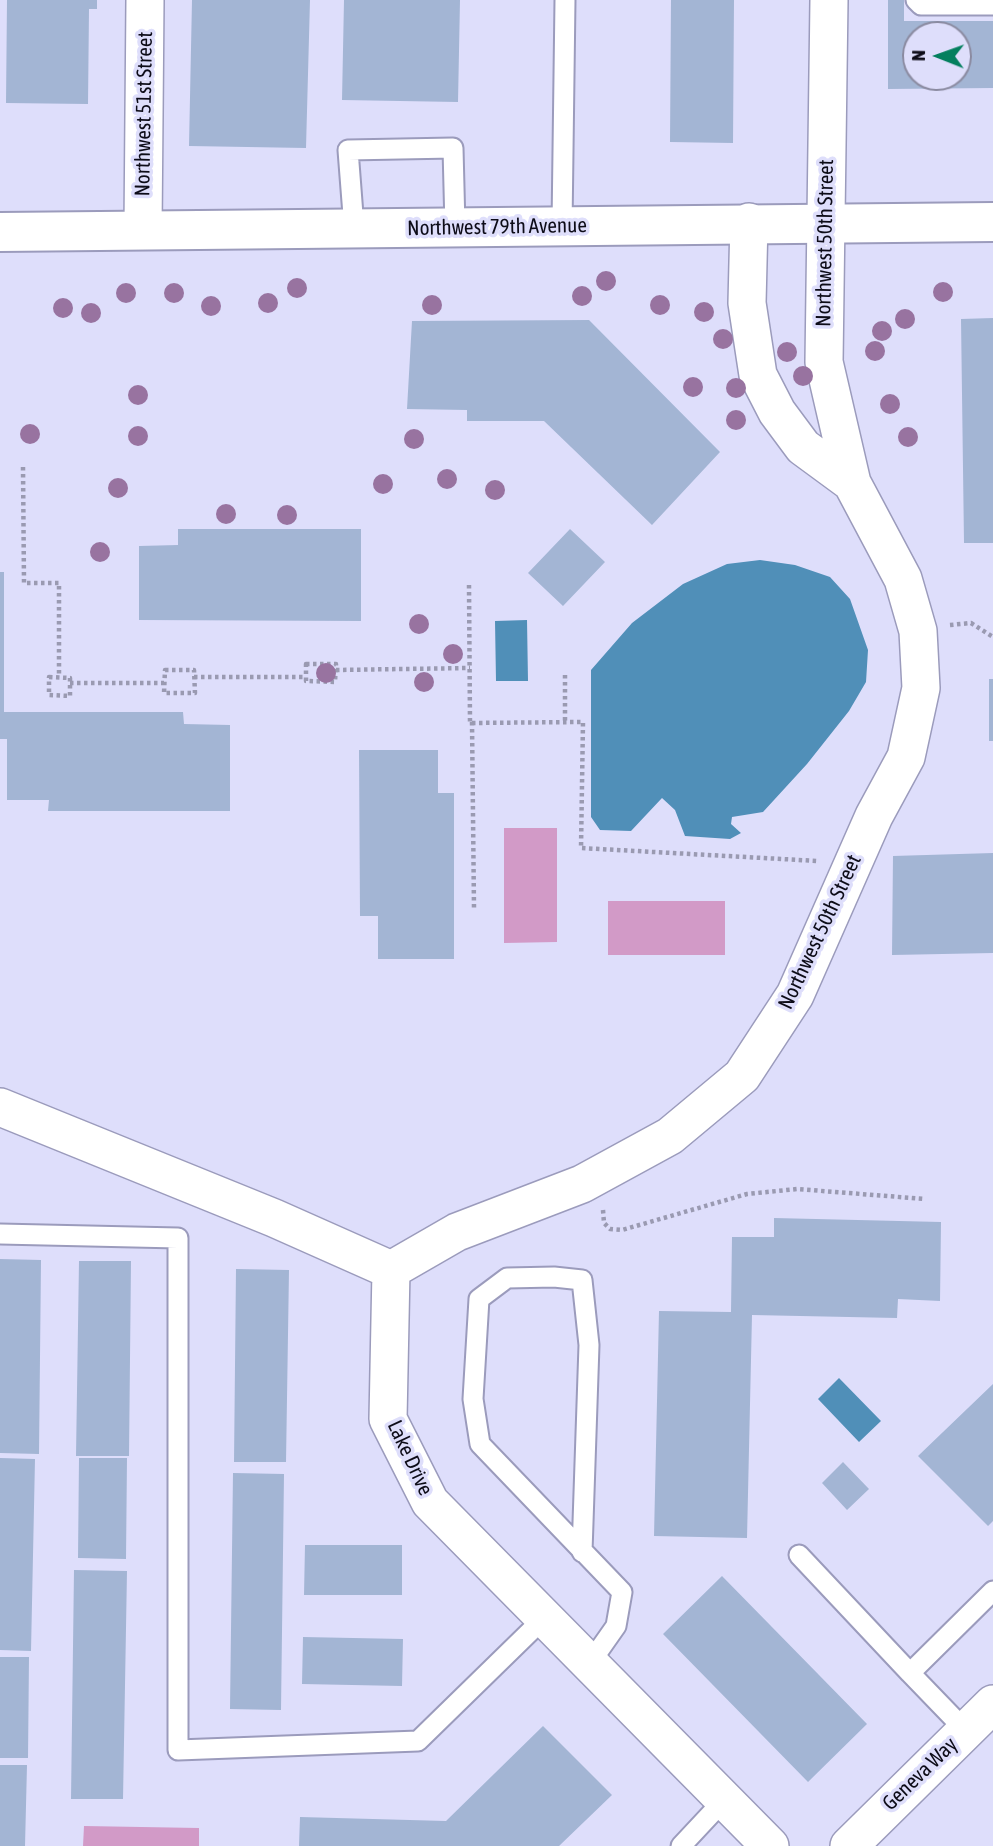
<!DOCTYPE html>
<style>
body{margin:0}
#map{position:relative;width:993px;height:1846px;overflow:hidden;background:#dedefb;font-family:"Asap Condensed",sans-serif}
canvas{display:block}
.north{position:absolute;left:902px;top:21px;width:70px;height:70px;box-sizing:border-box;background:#dedefb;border:2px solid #8a8aa0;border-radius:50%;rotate:271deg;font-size:19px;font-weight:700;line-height:28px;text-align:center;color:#0d0c18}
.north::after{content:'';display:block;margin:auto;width:24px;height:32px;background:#037f5e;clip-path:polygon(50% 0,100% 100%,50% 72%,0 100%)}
</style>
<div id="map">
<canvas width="993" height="1846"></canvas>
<div class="north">N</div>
</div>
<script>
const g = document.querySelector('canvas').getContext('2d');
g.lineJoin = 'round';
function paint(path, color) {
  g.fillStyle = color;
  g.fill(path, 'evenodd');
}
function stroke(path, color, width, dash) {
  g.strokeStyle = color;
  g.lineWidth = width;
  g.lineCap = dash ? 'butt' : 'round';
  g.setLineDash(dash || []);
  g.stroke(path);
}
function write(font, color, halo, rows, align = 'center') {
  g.font = font + ' "Asap Condensed",sans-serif';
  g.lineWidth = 7;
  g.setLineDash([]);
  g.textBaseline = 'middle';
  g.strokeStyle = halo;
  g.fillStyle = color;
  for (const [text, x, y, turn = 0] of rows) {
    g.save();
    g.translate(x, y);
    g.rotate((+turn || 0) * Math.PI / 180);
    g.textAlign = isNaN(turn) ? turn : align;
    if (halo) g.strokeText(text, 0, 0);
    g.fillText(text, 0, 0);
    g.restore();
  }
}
const green = new Path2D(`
 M504 828H557V942L504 943Z
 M608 901H725V955H608Z
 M84 1826 199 1828V1846H83Z`);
const water = new Path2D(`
 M760 560 795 565 830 577 850 599 868 650 866 682 849 711 807 764 763 812 732 817 731 824 741 833 730 839 685 836 675 810 662 798 631 831 600 830 591 817V670L632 623 683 584 727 564Z
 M527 620 528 681H496L495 621Z
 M839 1378 881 1421 859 1442 818 1399Z`);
const building = new Path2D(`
 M7 0H97V9H89L88 104 6 103Z
 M192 0H310L306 148 189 146Z
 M344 0H460L458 102 342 100Z
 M671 0H734L733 143 670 142Z
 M888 0H904V21H993V88L888 89ZM916 35H958V77H916Z
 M993 318V543H964L961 319Z
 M589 320 720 452 652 525 544 421H467V410L407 409 412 321Z
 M178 529H361V621L139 620V546L178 545Z
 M570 529 605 562 563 606 528 573Z
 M0 572H4V712H183L184 724 230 725V811H48L49 800H7V739H0Z
 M989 679H993V741H989Z
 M359 750H438V793H454V959H378V916H360Z
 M993 853V953L892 955 893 856Z
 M774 1218 941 1222 940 1301 898 1299 897 1318 752 1315 747 1538 654 1536 659 1311 731 1312 732 1237H774Z
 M0 1259 41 1260 39 1454 0 1453Z
 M79 1261H131L129 1456H76Z
 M236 1269 289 1270 286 1462H234Z
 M993 1384V1521L988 1526 918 1456Z
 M0 1458 35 1459 31 1651 0 1650Z
 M79 1458H127L126 1559 78 1558Z
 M843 1462 869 1489 847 1510 822 1483Z
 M233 1473 284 1474 281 1710 230 1709Z
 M305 1545H402V1595H304Z
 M74 1570 127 1571 123 1799H71Z
 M722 1576 867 1724 808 1782 663 1634Z
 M303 1637 403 1639 402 1686 302 1684Z
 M0 1657H29L28 1758H0Z
 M543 1726 612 1795 559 1846H299L300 1817 446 1821Z
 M0 1765H27L25 1846H0Z`);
const path = new Path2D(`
 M23 467 24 583H59V677
 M469 585 470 723 583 722 581 848 818 861
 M950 625 971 623 993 637
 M306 664H336L335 682 306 681Z
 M165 670H194L195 693H164Z
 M336 670 470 668
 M565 675V722
 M49 677 70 678V696L49 695Z
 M194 677H306
 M70 683H164
 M472 722 474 908
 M603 1210 604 1223 610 1229 622 1230 747 1194 797 1189 925 1199`);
const lane = new Path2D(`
 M916 0 921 5H993
 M562 226 565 0
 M354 228 348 150 453 148 455 227
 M0 1234 178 1238V1750L418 1741 544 1618
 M582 1552 589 1345 582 1280 554 1277 507 1278 479 1299 473 1399 480 1444 622 1592 616 1626 590 1663
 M799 1555 910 1673
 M965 1730 910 1673 993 1591
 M681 1846 724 1800`);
const street = new Path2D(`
 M749 222 747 303 758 375 777 412 803 447 852 483
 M143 229 145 0
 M0 1107 274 1218 391 1270
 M391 1270 457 1232 582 1184 670 1136 742 1076 795 995 874 816 906 757 921 688 918 631 903 579 852 483 824 362 829 0
 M391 1270 388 1419 430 1502 770 1846
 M849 1846 993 1704`);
const secondary = new Path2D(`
 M0 232 993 222`);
const trees = [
 [606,281],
 [297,288],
 [943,292],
 [126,293],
 [174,293],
 [582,296],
 [268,303],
 [432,305],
 [660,305],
 [211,306],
 [63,308],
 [704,312],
 [91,313],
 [905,319],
 [882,331],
 [723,339],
 [875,351],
 [787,352],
 [803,376],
 [693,387],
 [736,388],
 [138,395],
 [890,404],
 [736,420],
 [30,434],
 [138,436],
 [908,437],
 [414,439],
 [447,479],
 [383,484],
 [118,488],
 [495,490],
 [226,514],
 [287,515],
 [100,552],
 [419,624],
 [453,654],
 [326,673],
 [424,682]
];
const streetNames = [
 ["Northwest 51st Street",144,114,-89],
 ["Northwest 79th Avenue",497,227,-1],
 ["Northwest 50th Street",825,243,-89],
 ["Northwest 50th Street",820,932,-65],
 ["Lake Drive",410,1458,65],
 ["Geneva Way",920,1774,-44]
];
paint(green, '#d29ac7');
paint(water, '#508fb8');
paint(building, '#a3b5d4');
stroke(lane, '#9b9bbc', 23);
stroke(street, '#9b9bbc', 40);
stroke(secondary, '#9b9bbc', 42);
stroke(path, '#9a9ab1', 4.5, [3.5, 3.5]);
stroke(lane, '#fff', 19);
stroke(street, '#fff', 37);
stroke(secondary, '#fff', 38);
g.fillStyle = '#9873a0';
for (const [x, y] of trees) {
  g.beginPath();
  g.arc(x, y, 10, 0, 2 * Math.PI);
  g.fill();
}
write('21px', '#0d0c18', '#dedefb', streetNames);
</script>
